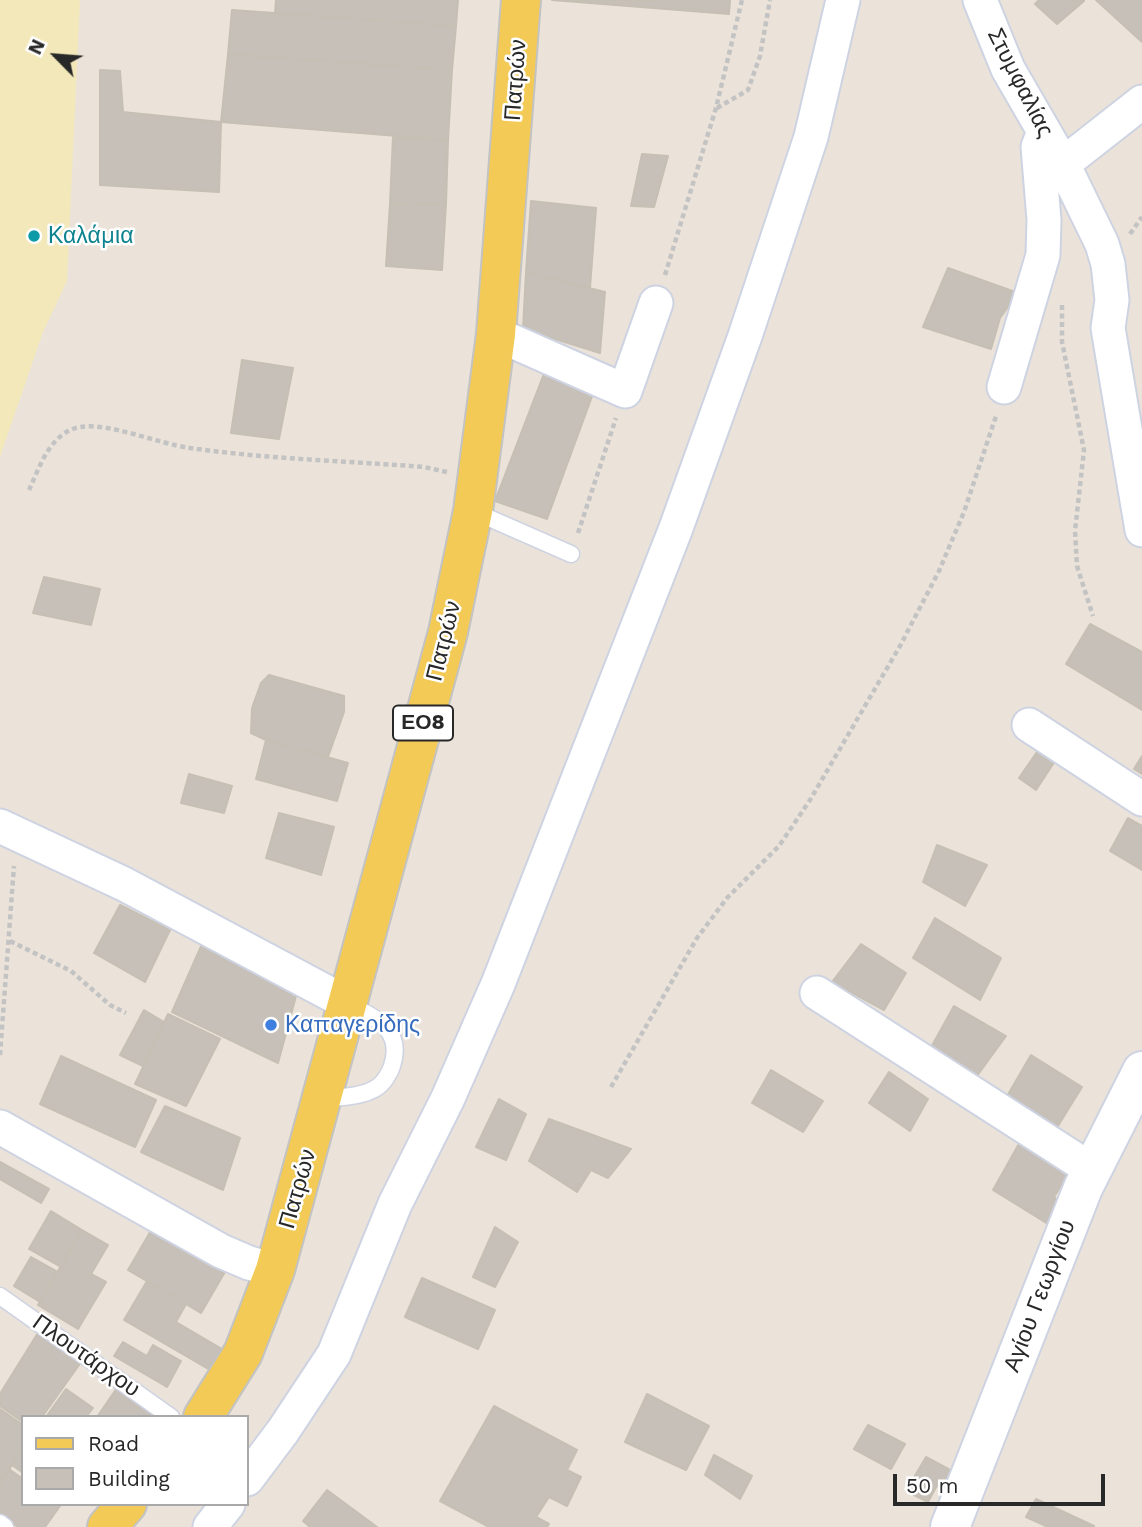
<!DOCTYPE html>
<meta charset="utf-8">
<style>
body{margin:0}
#map{position:relative;width:1142px;height:1527px;overflow:hidden;background:#ebe3d9;font-family:"Work Sans",sans-serif}
canvas{display:block}
.legend{position:absolute;left:21px;top:1415px;width:228px;height:91px;box-sizing:border-box;background:#fff;border:2px solid #a9a9a9;margin:0;padding:9px 12px;list-style:none;font-size:21px;color:#282828}
.legend li{display:flex;align-items:center;gap:14px;height:35px}
.legend b{width:35px;border:2px solid #a9a9a9}
.north{position:absolute;left:21px;top:21px;width:70px;height:70px;-webkit-text-stroke:5px #fff;paint-order:stroke;rotate:295deg;font-size:19px;font-weight:700;line-height:28px;text-align:center;color:#282828}
.north::after{content:'';display:block;margin:auto;width:24px;height:32px;background:#282828;clip-path:polygon(50% 0,100% 100%,50% 72%,0 100%)}
.scale{position:absolute;left:893px;top:1474px;width:212px;height:32px;box-sizing:border-box;border:4px solid #282828;border-top:0;padding-left:9px;font-size:21px;line-height:24px;white-space:nowrap;color:#282828;-webkit-text-stroke:5px #fff;paint-order:stroke}
</style>
<div id="map">
<canvas width="1142" height="1527"></canvas>
<ul class="legend">
<li><b style="height:9px;background:#f3ca56"></b>Road</li>
<li><b style="height:19px;background:#c6c0b9"></b>Building</li>
</ul>
<div class="north">N</div>
<div class="scale">50 m</div>
</div>
<script>
const g = document.querySelector('canvas').getContext('2d');
g.lineJoin = 'round';
function paint(path, color) {
  g.fillStyle = color;
  g.fill(path, 'evenodd');
}
function stroke(path, color, width, dash) {
  g.strokeStyle = color;
  g.lineWidth = width;
  g.lineCap = dash ? 'butt' : 'round';
  g.setLineDash(dash || []);
  g.stroke(path);
}
function write(font, color, halo, rows, align = 'center') {
  g.font = font + ' "Work Sans",sans-serif';
  g.lineWidth = 5;
  g.setLineDash([]);
  g.textBaseline = 'middle';
  g.strokeStyle = halo;
  g.fillStyle = color;
  for (const [text, x, y, turn = 0] of rows) {
    g.save();
    g.translate(x, y);
    g.rotate((+turn || 0) * Math.PI / 180);
    g.textAlign = isNaN(turn) ? turn : align;
    if (halo) g.strokeText(text, 0, 0);
    g.fillText(text, 0, 0);
    g.restore();
  }
}
const sand = new Path2D(`
 M0 0H80L67 281 43 332 0 457Z`);
const building = new Path2D(`
 M276 0H458L456 26 275 13Z
 M552 0H730L729 14Z
 M1039 0H1084V1L1057 24 1035 4Z
 M1096 0H1142V42Z
 M232 10 456 26 452 70 228 54Z
 M228 54 452 70 448 140 221 122Z
 M100 70 120 71 123 112 221 122 219 192 100 185Z
 M393 137 448 140 446 204 390 203Z
 M642 154 668 156 654 207 631 206Z
 M531 201 596 208 590 288 526 272Z
 M390 203 446 204 442 270 386 266Z
 M948 268 1018 293 1000 318 991 349 923 327Z
 M526 272 605 292 600 353 523 329Z
 M242 360 293 368 279 439 231 433Z
 M545 371 594 391 547 519 495 501Z
 M44 577 100 589 91 625 33 613Z
 M1090 624 1142 652V710L1066 664Z
 M269 675 344 696V712L328 757 266 740 251 733 252 708 261 683Z
 M266 740 348 763 337 801 256 779Z
 M1039 749 1057 758 1036 790 1019 778Z
 M1142 756V774L1134 769Z
 M189 774 232 786 224 813 181 803Z
 M279 813 334 827 321 875 266 858Z
 M1128 818 1142 826V870L1110 851Z
 M937 845 987 865 965 906 923 882Z
 M120 905 170 930 145 982 94 953Z
 M935 918 1001 958 980 1000 913 958Z
 M206 935 299 985 278 1063 172 1012Z
 M861 944 906 973 884 1010 832 982Z
 M954 1006 1006 1036 974 1080 929 1051Z
 M144 1010 164 1022 143 1066 120 1055Z
 M168 1014 220 1039 186 1106 135 1084Z
 M1031 1055 1082 1087 1053 1134 1003 1103Z
 M61 1056 156 1100 135 1147 40 1104Z
 M771 1070 823 1101 803 1132 752 1103Z
 M889 1072 928 1099 910 1131 869 1103Z
 M499 1099 526 1114 506 1160 476 1147Z
 M165 1106 240 1138 223 1190 141 1152Z
 M549 1119 631 1149 608 1178 591 1170 577 1192 529 1161Z
 M1020 1142 1070 1171 1054 1197 1060 1202 1048 1224 993 1190Z
 M0 1162 49 1189 41 1203 0 1179Z
 M51 1211 82 1230 61 1267 29 1249Z
 M156 1222 229 1265 201 1313 128 1270Z
 M495 1227 518 1242 495 1287 473 1277Z
 M82 1230 108 1245 91 1274 106 1282 78 1329 38 1305Z
 M31 1257 58 1272 40 1302 14 1286Z
 M422 1278 495 1310 478 1349 405 1317Z
 M147 1281 186 1304 176 1322 222 1349 210 1370 124 1320Z
 M41 1328 84 1358 42 1417H23V1422L0 1406V1394Z
 M123 1342 147 1356 153 1345 181 1361 167 1387 114 1356Z
 M119 1385 160 1417H97Z
 M66 1389 93 1408 86 1417H46Z
 M647 1394 709 1426 686 1470 625 1442Z
 M494 1406 577 1450 567 1470 581 1477 567 1506 549 1497 536 1517 549 1524 547 1527H489L440 1501Z
 M0 1409 23 1425V1450L0 1482Z
 M868 1425 905 1444 891 1469 854 1449Z
 M23 1450V1473L12 1465Z
 M714 1455 752 1476 740 1499 705 1475Z
 M926 1457 967 1479 961 1489 940 1480 928 1502 906 1491Z
 M9 1469 23 1479V1504L60 1506 45 1527H18L0 1514V1482Z
 M327 1490 377 1527H310L303 1521Z
 M1036 1499 1094 1526V1527H1048L1026 1517Z`);
const path = new Path2D(`
 M717 108 748 90 760 56 770 0
 M1130 234 1142 217
 M665 275 716 108 742 0
 M1062 305V342L1084 450 1075 531 1077 566 1093 616
 M29 490C40 466 51 431 81 427 107 422 160 444 190 448 267 459 347 461 424 467L447 472
 M578 533 616 418
 M10 941 71 971 110 1005 126 1013
 M0 1055 14 866
 M611 1087 697 938 727 898 779 846 810 800 900 646 939 571 964 512 996 416`);
const lane = new Path2D(`
 M473 511 571 554
 M323 1099C339 1097 362 1097 376 1088 383 1084 390 1073 392 1066 404 1029 375 1018 347 1003
 M0 1296 171 1417
 M0 1523 5 1527`);
const street = new Path2D(`
 M980 0 1008 69 1063 164 1102 244 1108 264 1112 300 1108 328 1142 530
 M1063 164 1142 102
 M496 334 625 391 656 303
 M1004 387 1043 255 1044 220 1038 147 1044 131
 M1029 725 1142 799
 M0 826 124 884 347 1003
 M817 993 1092 1170
 M0 1127 221 1251 249 1263 275 1270
 M247 1479 283 1431 334 1354 395 1204 448 1098 498 984 676 528 745 336 811 137 843 0
 M210 1527 228 1504`);
const secondary = new Path2D(`
 M950 1527 1083 1188 1142 1071`);
const primary = new Path2D(`
 M203 1417 243 1353 275 1270 448 632 473 511 496 334 521 0
 M107 1527 127 1504`);
const markers = [
 [34,236,7,"#0f9aa8"],
 [271,1025,7,"#3f7fe0"]
];
const shields = [
 [423,723,60]
];
const shieldNames = [
 ["ΕΟ8",423,723]
];
const streetNames = [
 ["Πατρών",516,80,-86],
 ["Στυμφαλίας",1020,83,63],
 ["Πατρών",444,641,-76],
 ["Πατρών",298,1189,-74],
 ["Αγίου Γεωργίου",1040,1296,-69],
 ["Πλουτάρχου",86,1356,35]
];
const cultureNames = [
 ["Καλάμια",48,236]
];
const shopNames = [
 ["Καπαγερίδης",285,1025]
];
paint(sand, '#f2e8ba');
paint(building, '#c6c0b9');
stroke(building, '#c6bfb3', 2);
stroke(lane, '#ced3e2', 19);
stroke(street, '#ced3e2', 37);
stroke(secondary, '#ced3e2', 42);
stroke(primary, '#c3c3c3', 42);
stroke(path, '#c3c3c3', 4.5, [5, 3.5]);
stroke(lane, '#fff', 16);
stroke(street, '#fff', 33);
stroke(secondary, '#fff', 38);
stroke(primary, '#f3ca56', 38);
for (const [x, y, r, color] of markers) {
  const dot = new Path2D();
  dot.arc(x, y, r, 0, 2 * Math.PI);
  g.fillStyle = color;
  g.fill(dot);
  stroke(dot, '#fff', 2.5);
}
for (const [x, y, w] of shields) {
  const box = new Path2D();
  box.roundRect(x - w / 2, y - 17.5, w, 35, 5);
  g.fillStyle = '#fff';
  g.fill(box);
  stroke(box, '#282828', 2);
}
write('bold 21px', '#282828', null, shieldNames);
write('23px', '#282828', '#fff', streetNames);
write('23px', '#0d838f', '#fff', cultureNames, 'left');
write('23px', '#366cbe', '#fff', shopNames, 'left');
</script>
